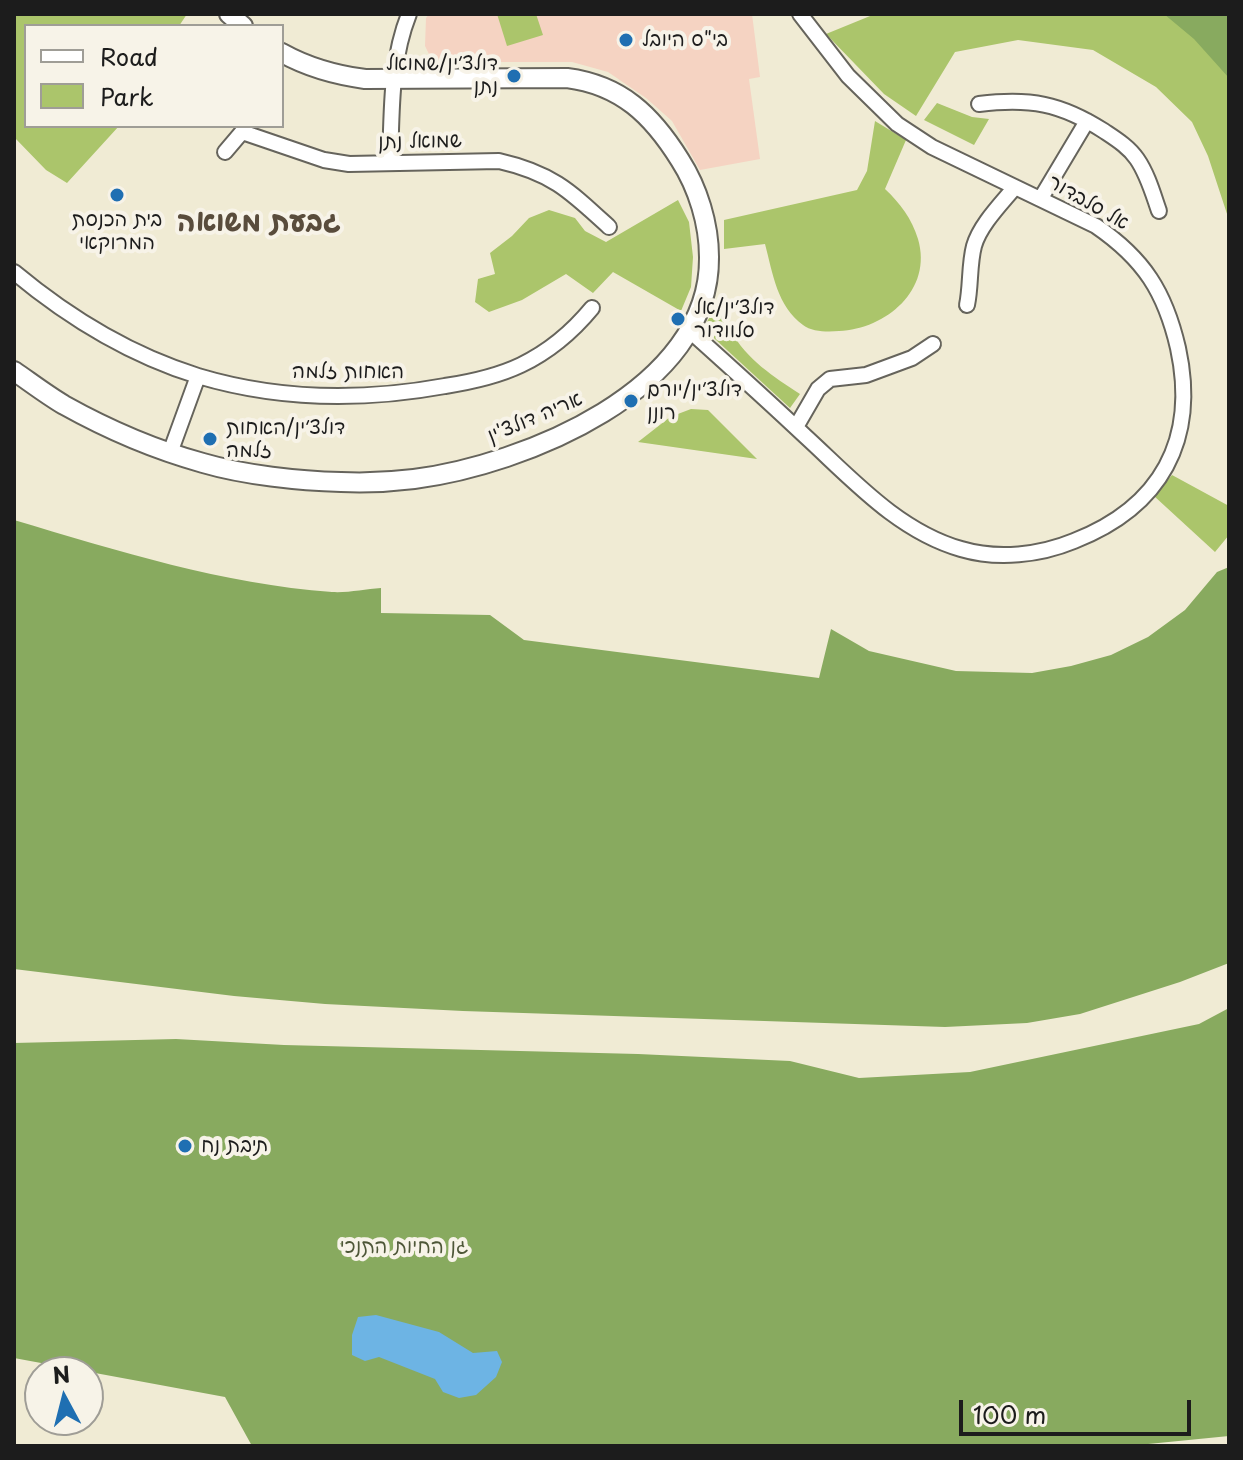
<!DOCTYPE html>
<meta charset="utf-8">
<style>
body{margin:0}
#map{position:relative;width:1243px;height:1460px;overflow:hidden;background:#f0ebd4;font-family:"Playpen Sans",sans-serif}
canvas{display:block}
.frame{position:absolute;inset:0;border:16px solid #1c1c1c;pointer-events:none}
.legend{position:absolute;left:24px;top:24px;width:260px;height:104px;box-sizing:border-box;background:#f7f3e8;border:2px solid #9f9d96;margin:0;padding:10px 14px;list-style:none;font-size:24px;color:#1c1c1c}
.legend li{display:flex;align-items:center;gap:16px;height:40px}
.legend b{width:40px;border:2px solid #9f9d96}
.north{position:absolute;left:24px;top:1356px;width:80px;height:80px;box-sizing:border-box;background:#f7f3e8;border:2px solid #9f9d96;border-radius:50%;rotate:353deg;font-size:22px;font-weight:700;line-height:32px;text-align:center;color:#1c1c1c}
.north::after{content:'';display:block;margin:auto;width:28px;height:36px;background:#1f6fb2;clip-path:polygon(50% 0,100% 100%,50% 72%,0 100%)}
.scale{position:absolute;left:959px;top:1400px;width:232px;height:36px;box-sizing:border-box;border:4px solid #1c1c1c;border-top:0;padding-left:10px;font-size:24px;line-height:28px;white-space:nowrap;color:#1c1c1c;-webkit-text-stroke:6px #f7f3e8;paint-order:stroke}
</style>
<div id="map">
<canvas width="1243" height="1460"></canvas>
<div class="frame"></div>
<ul class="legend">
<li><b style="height:10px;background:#fff"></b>Road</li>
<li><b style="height:22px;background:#abc56b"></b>Park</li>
</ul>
<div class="north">N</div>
<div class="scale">100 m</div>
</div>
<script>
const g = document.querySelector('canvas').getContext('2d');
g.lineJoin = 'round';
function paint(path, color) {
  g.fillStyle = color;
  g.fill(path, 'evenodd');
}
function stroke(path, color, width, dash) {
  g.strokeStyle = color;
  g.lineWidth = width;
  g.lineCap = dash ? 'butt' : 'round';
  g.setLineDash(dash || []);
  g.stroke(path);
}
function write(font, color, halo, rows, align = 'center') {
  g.font = font + ' "Playpen Sans","Playpen Sans Hebrew",sans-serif';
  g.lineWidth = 8;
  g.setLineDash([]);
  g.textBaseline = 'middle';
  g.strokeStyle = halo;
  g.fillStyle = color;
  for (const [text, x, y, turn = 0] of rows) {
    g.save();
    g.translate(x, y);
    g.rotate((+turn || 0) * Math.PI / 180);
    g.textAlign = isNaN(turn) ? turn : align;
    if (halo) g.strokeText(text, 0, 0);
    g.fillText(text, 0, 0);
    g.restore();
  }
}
const built = new Path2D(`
 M429 14H752L760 77 749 79 760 159 700 170 672 121 646 98 608 72 572 62H472L432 60 425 46 426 18Z`);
const green = new Path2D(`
 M14 14H187L179 26H26V126H119L67 183 46 170 14 137Z
 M497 14H536L543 35 507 46Z
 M875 14H1229V220L1208 156 1192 122 1156 87 1093 50 1018 40 955 52 916 116 884 94 826 34Z
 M937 103 972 117 989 119 974 145 924 120Z
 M875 121 906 140 885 189C900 203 912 219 918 239 933 290 886 329 839 331 828 332 812 332 803 325 777 306 773 274 765 244L724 249V220L857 190 867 171Z
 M678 200 689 222 693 257 691 287 681 311 613 272 593 293 566 274 522 300 489 312 475 302 478 279 495 274 490 253 512 236 529 218 549 210 575 218 585 231 606 242Z
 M719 302C723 311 726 322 731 331 746 359 774 377 800 394L790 408 703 328Z
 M691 409 708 410 757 459 638 442 670 417Z
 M1172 475 1229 506V535L1215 552 1154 496Z`);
const forest = new Path2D(`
 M1164 14H1229V78L1194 39Z
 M14 520C118 551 223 584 332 592 348 593 365 589 381 588V613L490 615 524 640 819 678 831 629 869 651 956 671 1032 673 1071 666 1111 655 1148 637 1185 610 1217 572 1229 567V963L1180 982 1080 1014 1027 1023 945 1027 463 1011 325 1004 234 996 14 969Z
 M1229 1008V1436L1128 1446H252L225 1397 14 1358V1043L176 1039 284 1045 638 1054 790 1061 859 1078 970 1072 1199 1024Z`);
const water = new Path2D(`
 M376 1315 439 1332 473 1353 497 1351 502 1362 496 1377 476 1395 459 1398 443 1392 435 1379 379 1357 365 1361 352 1355V1335L358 1317Z`);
const street = new Path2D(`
 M979 104C1030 98 1060 103 1104 131 1116 139 1129 147 1137 159 1148 175 1153 194 1159 211
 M225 152 242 132 324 160 349 164 499 161C552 173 570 191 609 227
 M390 163C392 112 390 62 409 14
 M1041 198 1087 121
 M14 272C68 317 130 355 198 376 278 400 363 401 445 386 471 382 498 376 521 365 548 352 573 331 592 308
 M967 305C971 286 969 265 974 246 980 225 1001 204 1015 187
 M689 330C728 365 767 400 805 436 852 479 898 531 961 549 998 560 1040 555 1074 541 1161 507 1198 440 1178 348 1165 292 1144 259 1096 226L932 147 897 124 848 76 800 14
 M796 427 818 389 830 379 866 375 912 358 933 344
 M170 453 198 376`);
const secondary = new Path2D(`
 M229 14 243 26
 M14 371C30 382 47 395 64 405 107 429 156 450 203 463 244 475 299 481 341 482 365 483 390 482 414 479 523 465 711 390 709 257 709 224 698 188 680 160 652 115 621 85 567 78L365 79C335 75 309 68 282 53`);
const markers = [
 [626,40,8,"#1f6fb2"],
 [514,76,8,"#1f6fb2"],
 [117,195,8,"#1f6fb2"],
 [678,319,8,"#1f6fb2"],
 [631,401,8,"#1f6fb2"],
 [210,439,8,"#1f6fb2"],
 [185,1146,8,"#1f6fb2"]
];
const poiNames = [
 ["בי\"ס היובל",642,40],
 ["דולצ׳ין/שמואל",498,64,"right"],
 ["נתן",498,87,"right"],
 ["בית הכנסת",117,220,"center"],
 ["המרוקאי",117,243,"center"],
 ["דולצ׳ין/אל",694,308],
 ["סלוודור",694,331],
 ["דולצ׳ין/יורם",647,390],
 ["רונן",647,413],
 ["דולצ׳ין/האחות",226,428],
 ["זלמה",226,451],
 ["תיבת נח",201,1146]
];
const streetNames = [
 ["שמואל נתן",420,142,-1],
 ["אל סלבדור",1088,203,30],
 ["האחות זלמה",348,372],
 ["אריה דולצ'ין",535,418,-23]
];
const parkNames = [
 ["גן החיות התנכי",404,1247]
];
const districtNames = [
 ["גבעת משואה",259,223]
];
paint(built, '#f5d3c2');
paint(green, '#abc56b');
paint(forest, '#88aa5f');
paint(water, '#6db4e4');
stroke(street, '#66645c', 18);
stroke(secondary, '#66645c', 22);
stroke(street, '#fff', 14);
stroke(secondary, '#fff', 18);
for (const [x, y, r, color] of markers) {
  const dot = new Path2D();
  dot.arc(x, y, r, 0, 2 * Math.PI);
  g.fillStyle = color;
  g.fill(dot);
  stroke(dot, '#f7f3e8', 3);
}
write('20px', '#1c1c1c', '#f7f3e8', poiNames, 'left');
write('20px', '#1c1c1c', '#f7f3e8', streetNames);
write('20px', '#4e5738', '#f7f3e8', parkNames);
write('bold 28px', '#594c3c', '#f7f3e8', districtNames);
</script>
